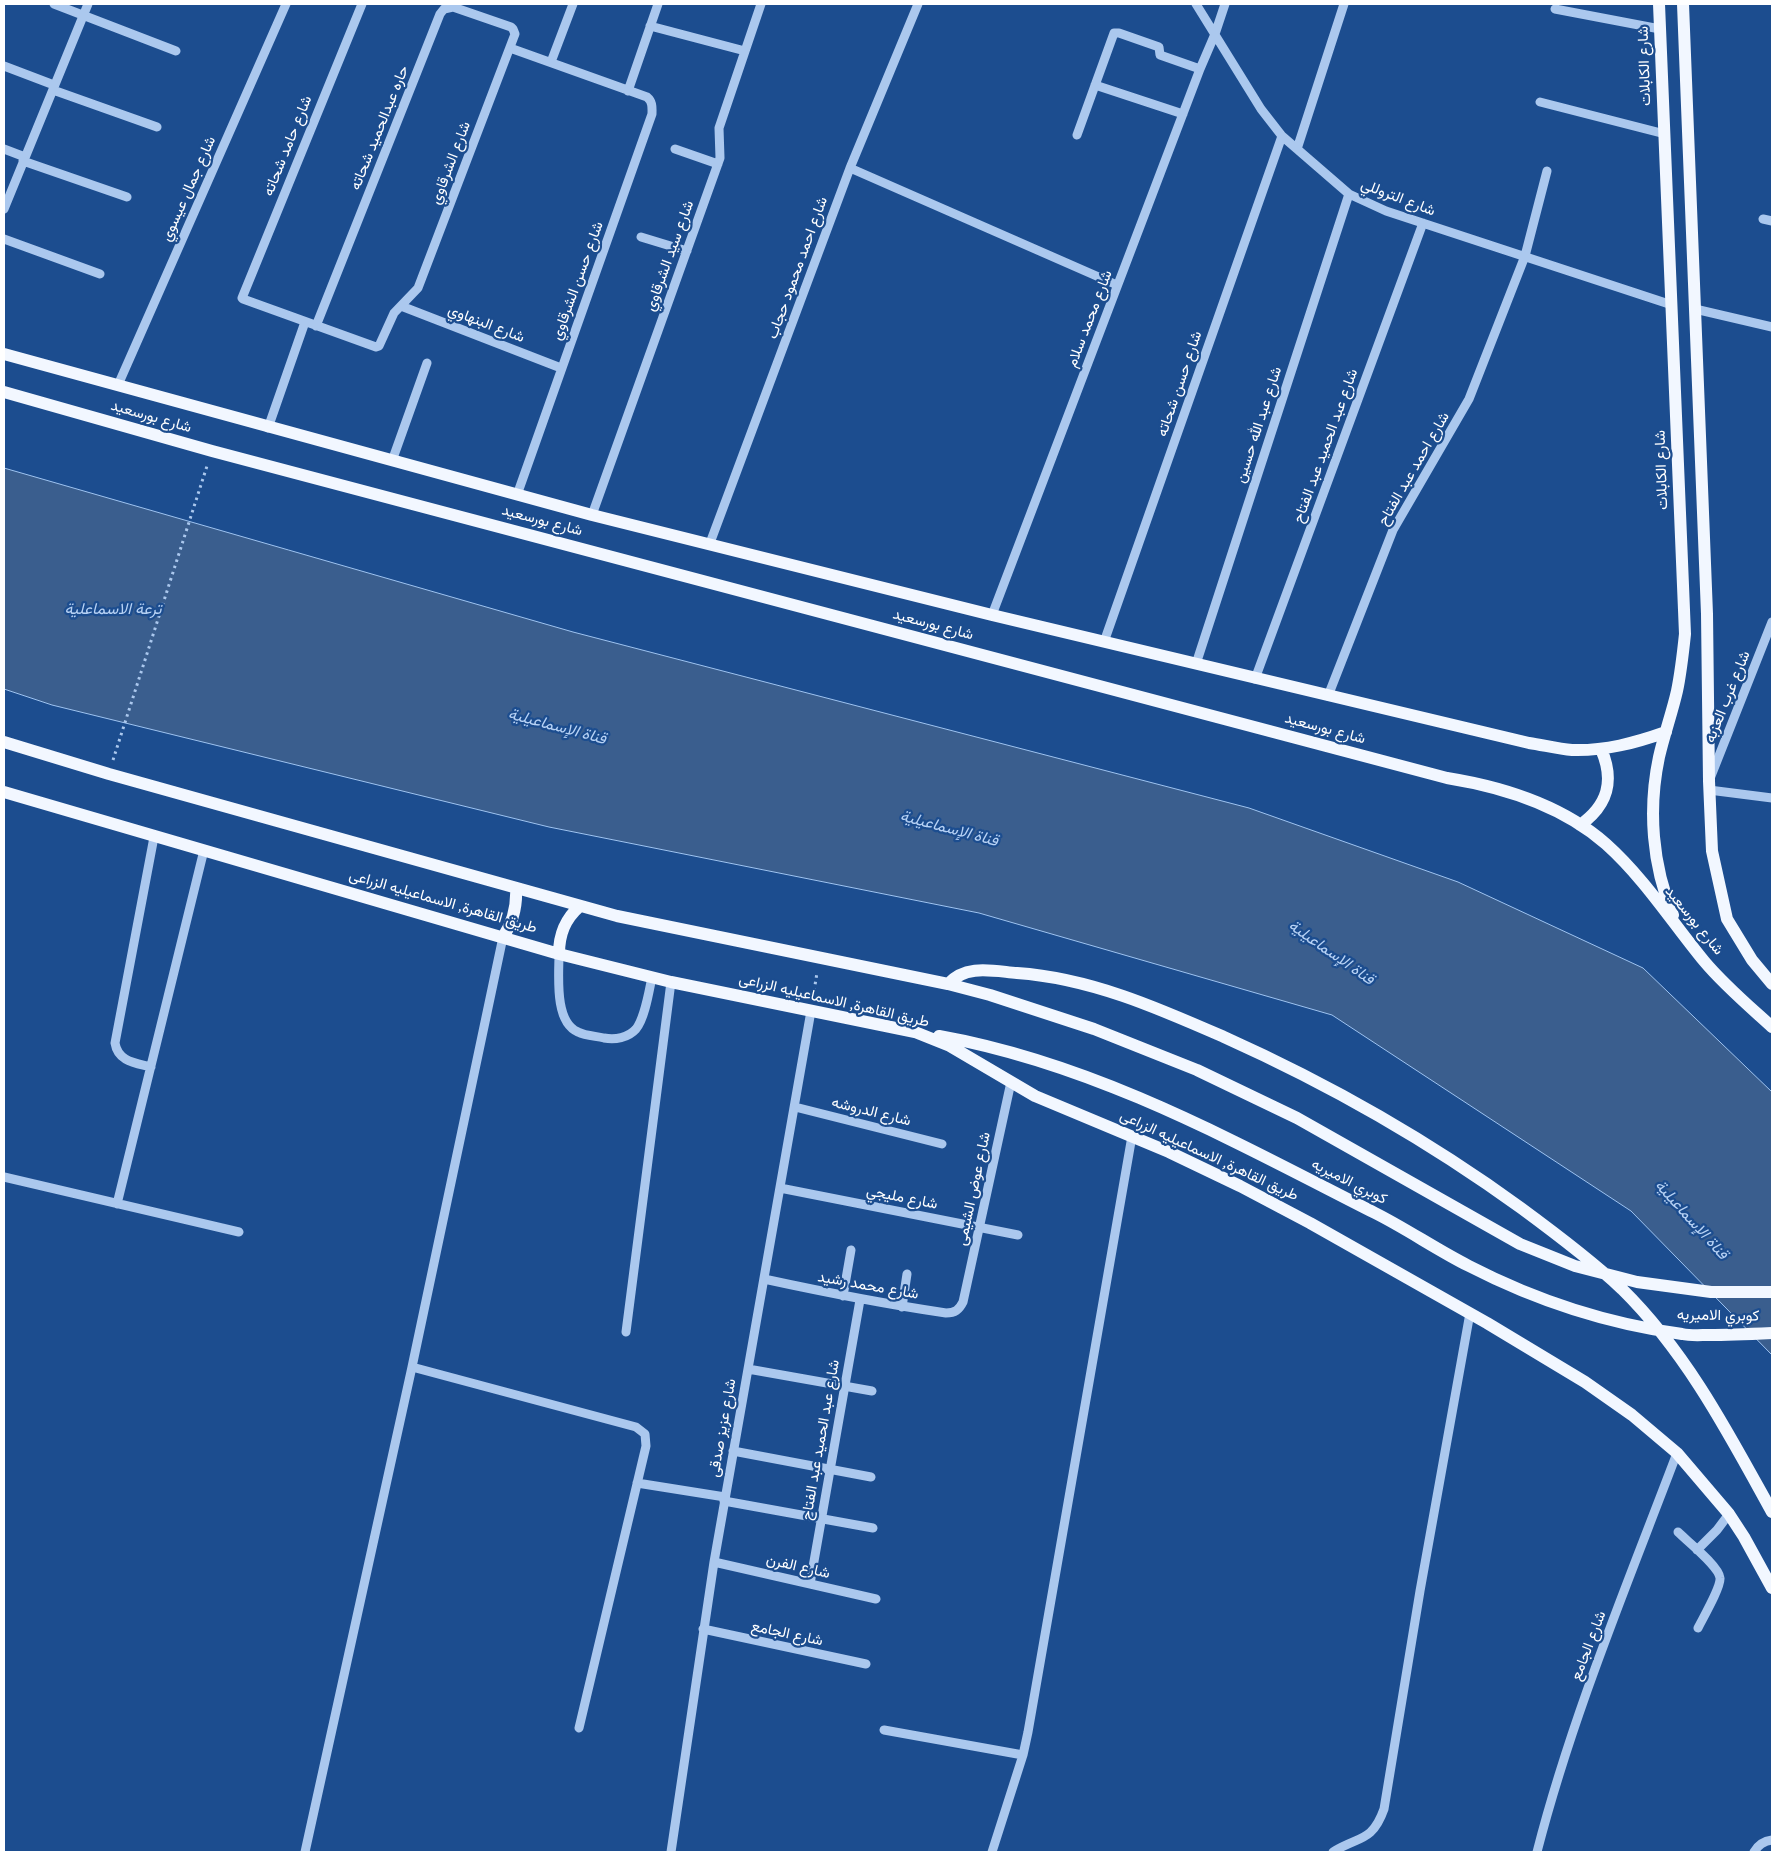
<!DOCTYPE html>
<meta charset="utf-8">
<style>
body{margin:0}
#map{position:relative;width:1776px;height:1856px;overflow:hidden;background:#1c4d8f;font-family:"Varela Round",sans-serif}
canvas{display:block}
.frame{position:absolute;inset:0;border:5px solid #fff;pointer-events:none}
</style>
<div id="map">
<canvas width="1776" height="1856"></canvas>
<div class="frame"></div>
</div>
<script>
const g = document.querySelector('canvas').getContext('2d');
g.lineJoin = 'round';
function paint(path, color) {
  g.fillStyle = color;
  g.fill(path, 'evenodd');
}
function stroke(path, color, width, dash) {
  g.strokeStyle = color;
  g.lineWidth = width;
  g.lineCap = dash ? 'butt' : 'round';
  g.setLineDash(dash || []);
  g.stroke(path);
}
function write(font, color, halo, rows, align = 'center') {
  g.font = font + ' "Varela Round",Vazirmatn,sans-serif';
  g.lineWidth = 4.5;
  g.setLineDash([]);
  g.textBaseline = 'middle';
  g.strokeStyle = halo;
  g.fillStyle = color;
  for (const [text, x, y, turn = 0] of rows) {
    g.save();
    g.translate(x, y);
    g.rotate((+turn || 0) * Math.PI / 180);
    g.textAlign = isNaN(turn) ? turn : align;
    if (halo) g.strokeText(text, 0, 0);
    g.fillText(text, 0, 0);
    g.restore();
  }
}
const water = new Path2D(`
 M4 468 573 632 1249 808 1458 882 1643 968 1772 1092V1355L1631 1211 1332 1015 979 913 549 827 52 705 4 689Z`);
const path = new Path2D(`
 M113 760 207 466
 M813 997 817 973`);
const minor = new Path2D(`
 M54 4 176 51
 M1196 4 1261 109 1282 136 1349 194 1386 211 1672 305
 M1555 9 1660 29
 M650 26 745 51
 M510 48 647 97C653 102 652 108 652 114L517 495
 M551 62 573 4
 M4 66 54 85
 M1095 85 1183 114
 M53 90 157 127
 M628 91 658 4
 M1540 102 1665 134
 M1077 135 1114 33H1119L1159 47 1160 55 1200 69
 M4 149 25 157
 M675 149 718 164
 M1297 149 1344 4
 M23 161 127 197
 M850 168 1117 285
 M4 209 88 4
 M1763 219 1772 221
 M641 237 687 251
 M4 239 100 274
 M401 306 561 368
 M1695 309 1772 327
 M316 326 440 14 444 9 453 7 511 27 513 29 515 34 418 288 394 313 379 346 376 347 243 299 242 298 362 4
 M118 385 286 4
 M268 428 305 322
 M392 461 427 363
 M592 515 720 158 719 128 761 4
 M710 543 850 168 918 4
 M992 615 1200 69 1215 34 1225 4
 M1104 642 1282 136
 M1196 664 1349 194
 M1255 679 1423 223
 M1328 696 1393 530 1469 399 1525 256 1547 171
 M1711 776 1772 622
 M1709 790 1772 798
 M559 954C559 975 554 1022 578 1032 586 1036 596 1036 604 1038 615 1040 628 1038 636 1029 645 1018 649 991 652 977
 M151 1067C136 1063 118 1062 115 1043L154 837
 M795 1107 942 1144
 M4 1177 239 1232
 M780 1188 1018 1235
 M117 1204 204 850
 M764 1279C824 1292 885 1304 946 1313 955 1313 959 1310 963 1302L1011 1082
 M843 1296 851 1250
 M902 1307 907 1274
 M626 1332 671 982
 M412 1367 636 1427 645 1434 646 1446 579 1728
 M748 1369 872 1391
 M733 1451 871 1477
 M637 1483 725 1497
 M724 1501 873 1528
 M1678 1532C1687 1541 1719 1566 1720 1578 1721 1587 1703 1618 1698 1628
 M1697 1550 1717 1530 1729 1514
 M714 1562 876 1599
 M810 1584 860 1300
 M703 1629 866 1664
 M884 1730 1023 1755
 M305 1852 412 1367 503 937
 M671 1852 714 1562 811 1011
 M992 1852 1023 1755 1028 1732 1132 1136
 M1333 1852C1358 1836 1372 1843 1384 1809L1420 1591 1470 1313
 M1537 1852C1572 1716 1627 1585 1677 1453
 M1754 1852C1758 1845 1764 1841 1772 1840`);
const major = new Path2D(`
 M1659 4 1685 634C1683 653 1681 672 1677 691 1672 713 1664 735 1659 757 1648 809 1652 865 1673 915
 M1683 4 1707 614 1709 781 1712 851 1727 919 1752 960 1772 984
 M4 354 592 515 992 615 1529 743C1543 745 1558 749 1572 750 1605 751 1635 743 1666 732
 M4 392 212 451 1447 778C1503 787 1563 806 1606 844 1644 878 1672 922 1704 961 1724 985 1749 1006 1772 1027
 M4 742 109 774 617 916 948 984 990 995 1094 1029 1197 1070 1297 1118 1520 1244 1575 1266 1637 1282 1711 1292H1772
 M4 792 559 954 671 982 915 1032 950 1046 1035 1096 1169 1152 1240 1186 1310 1223 1487 1323 1585 1382 1632 1415 1677 1453 1729 1514 1744 1537 1772 1588
 M1580 825C1608 805 1615 781 1601 749
 M503 937C514 921 517 906 516 888
 M559 954C559 934 565 919 580 906
 M948 984C966 964 993 971 1017 973 1090 978 1158 1008 1224 1037 1331 1085 1426 1139 1521 1208 1555 1233 1591 1260 1622 1289 1687 1353 1729 1434 1772 1512
 M939 1036C1096 1064 1235 1142 1375 1213 1407 1229 1437 1250 1469 1266 1535 1300 1609 1324 1682 1334 1691 1336 1701 1335 1709 1335 1730 1335 1751 1334 1772 1333`);
const streetNames = [
 ["شارع الكابلات",1645,66,-92],
 ["حاره عبدالحميد شحاته",380,128,-68],
 ["شارع حامد شحاته",288,146,-68],
 ["شارع الشرقاوي",451,163,-69],
 ["شارع جمال عيسوي",189,189,-66],
 ["شارع التروللي",1398,198,21],
 ["شارع سيد الشرقاوي",670,256,-70],
 ["شارع احمد محمود حجاب",798,268,-70],
 ["شارع حسن الشرقاوي",578,281,-70],
 ["شارع محمد سلام",1090,319,-69],
 ["شارع البنهاوي",486,324,21],
 ["شارع حسن شحاته",1180,384,-71],
 ["شارع بورسعيد",151,417,16],
 ["شارع عبد الله حسين",1259,425,-72],
 ["شارع عبد الحميد عبد الفتاح",1326,446,-70],
 ["شارع احمد عبد الفتاح",1414,469,-60],
 ["شارع الكابلات",1662,470,-92],
 ["شارع بورسعيد",542,521,15],
 ["شارع بورسعيد",933,625,15],
 ["شارع غرب العزبه",1728,697,-68],
 ["شارع بورسعيد",1325,729,15],
 ["طريق القاهرة, الاسماعيليه الزراعى",443,902,16],
 ["شارع بورسعيد",1694,921,51],
 ["طريق القاهرة, الاسماعيليه الزراعى",834,1001,13],
 ["شارع الدروشه",871,1112,14],
 ["طريق القاهرة, الاسماعيليه الزراعى",1209,1156,25],
 ["كوبري الاميريه",1349,1182,27],
 ["شارع عوض الشيمى",974,1189,-78],
 ["شارع مليجي",902,1198,11],
 ["شارع محمد رشيد",868,1286,10],
 ["كوبري الاميريه",1718,1316,1],
 ["شارع عزيز صدقى",723,1428,-80],
 ["شارع عبد الحميد عبد الفتاح",821,1440,-80],
 ["شارع الفرن",798,1567,13],
 ["شارع الجامع",787,1634,12],
 ["شارع الجامع",1589,1646,-69]
];
const waterNames = [
 ["ترعة الاسماعلية",113,610],
 ["قناة الإسماعيلية",557,727,15],
 ["قناة الإسماعيلية",949,829,15],
 ["قناة الإسماعيلية",1331,953,35],
 ["قناة الإسماعيلية",1691,1220,48]
];
paint(water, '#3a5e8e');
stroke(water, '#9ec3f0', 1);
stroke(path, '#abc8ee', 3, [2.5, 4]);
stroke(minor, '#abc8ee', 9);
stroke(major, '#f2f7ff', 12);
write('15px', '#fff', '#1c4d8f', streetNames);
write('italic 16px', '#b7d2f5', '#1c4d8f', waterNames);
</script>
